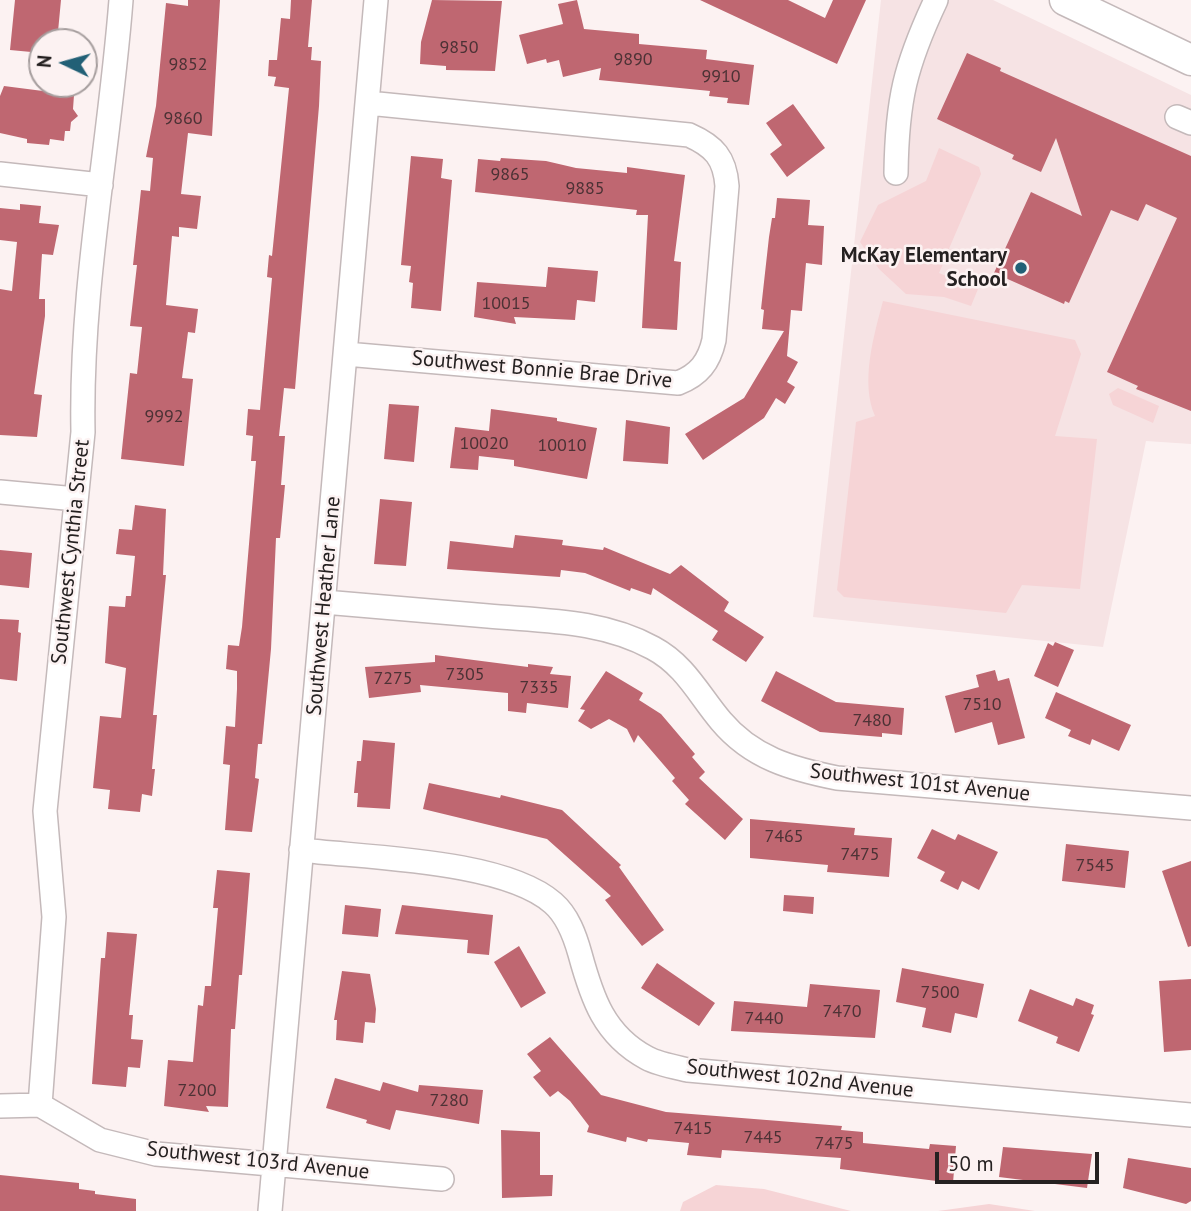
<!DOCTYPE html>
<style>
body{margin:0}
#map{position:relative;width:1191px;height:1211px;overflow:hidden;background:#fcf2f2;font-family:"PT Sans",sans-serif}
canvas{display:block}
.north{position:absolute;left:28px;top:28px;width:70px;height:70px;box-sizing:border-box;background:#fcf2f2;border:2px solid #a69e9e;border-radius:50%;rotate:275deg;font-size:19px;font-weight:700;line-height:28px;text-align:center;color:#252121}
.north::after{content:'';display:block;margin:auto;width:24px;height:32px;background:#226076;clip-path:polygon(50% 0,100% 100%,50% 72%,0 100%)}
.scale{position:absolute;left:935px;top:1152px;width:164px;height:32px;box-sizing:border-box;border:4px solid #252121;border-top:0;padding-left:9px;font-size:21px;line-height:24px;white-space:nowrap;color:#252121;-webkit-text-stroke:5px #fcf2f2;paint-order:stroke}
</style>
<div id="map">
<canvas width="1191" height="1211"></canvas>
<div class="north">N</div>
<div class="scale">50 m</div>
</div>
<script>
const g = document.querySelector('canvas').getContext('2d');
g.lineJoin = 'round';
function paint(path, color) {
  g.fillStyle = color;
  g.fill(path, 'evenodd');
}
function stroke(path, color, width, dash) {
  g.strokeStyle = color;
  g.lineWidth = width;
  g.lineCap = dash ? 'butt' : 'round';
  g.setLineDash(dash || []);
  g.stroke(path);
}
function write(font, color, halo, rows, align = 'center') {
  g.font = font + ' "PT Sans",sans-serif';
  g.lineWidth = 5;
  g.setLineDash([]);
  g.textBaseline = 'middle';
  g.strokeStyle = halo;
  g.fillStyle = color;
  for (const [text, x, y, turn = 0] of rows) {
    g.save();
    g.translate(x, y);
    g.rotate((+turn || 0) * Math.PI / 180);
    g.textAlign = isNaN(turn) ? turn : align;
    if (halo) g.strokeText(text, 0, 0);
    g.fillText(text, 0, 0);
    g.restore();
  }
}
const built = new Path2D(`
 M881 0H993L1191 95V444L1146 441 1103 647 813 617Z`);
const green = new Path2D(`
 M939 148 979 167 981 174 945 258 940 256 937 261 943 264 939 273 978 289 971 306 944 297 906 294 879 269 860 242 878 205 926 181Z
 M883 301 1075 340 1081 354 1055 436 1097 439 1080 589 1022 585 1006 613 844 597 837 590 856 422 875 416C860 382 874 335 883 301Z
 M1118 388 1159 406 1153 423 1113 405 1109 394Z
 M716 1185 764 1189 851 1211H680L683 1202Z
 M989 1204 1035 1211H938Z`);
const building = new Path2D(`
 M15 0H61L57 42H42V53L10 50Z
 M188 0H220L212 136 188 133 181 194 201 196 197 229 179 227V237L172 236 166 305 198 309 195 333 188 332 182 378 193 379 184 466 121 459 130 373 137 374 142 327 130 326 137 265H133L141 190 150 191 153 158 146 157 156 106 166 3 188 6Z
 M291 0H312L308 47H312L311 60 321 61 319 106 295 389 284 388 279 436H285L281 485H285L280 538H276L271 649 262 744H258L255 778 259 779 252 832 225 830 230 765 223 764 226 726 235 727 237 689V671L226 669 228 645 239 646 242 627 256 461H251L253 436 246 435 248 409 260 410 272 278 267 277 269 255 272 256 289 88 274 86 276 77 268 76 269 60H277L281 18 290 19Z
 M432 0 502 1 495 71 446 70V66L420 64 421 42Z
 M577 0 584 29 639 34V44L707 50 706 59 754 65 749 105 727 103 728 98 709 96 710 91 599 80 601 68 563 77 559 60 547 63 546 59 527 64 519 35 563 24 558 4Z
 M700 0H788L825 18 833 0H866L837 64Z
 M967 53 1001 68 1000 71 1191 156V411L1136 389 1138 386 1107 372 1177 218 1146 204 1138 221 1111 210 1069 303 1065 301 1064 304 994 273 1031 192 1082 216 1056 138 1041 172 1012 159 1014 155 937 119Z
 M4 86 74 95 73 109 78 116 71 122 70 131H65L64 141 50 139 49 145 27 143V139L0 133V96Z
 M793 104 825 148 787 177 770 154 782 145 766 123Z
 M411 156 443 159 441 178 452 180 441 311 411 308 413 283 409 282 411 266 401 265Z
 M501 158 546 161 576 168 627 173V167L685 175 674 261 681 262 677 330 642 328 648 215H636L637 210 475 192 478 159 500 161Z
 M777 198 810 200 808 225 824 226 822 265 806 263 802 311 791 310 787 356 798 362 787 382 795 387 785 404 776 398 764 418 703 460 685 434 744 398 784 331 762 329 764 310 761 309 769 237 772 218H775Z
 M20 204 41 206 39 223 59 225 53 255 42 254 39 299H45V316L34 394 42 395 37 437 0 435V289L12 291 17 242 0 240V208L20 210Z
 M548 267 598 271 595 302 577 300 575 320 514 317 516 324 474 317 477 282 546 287Z
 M389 404 419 406 414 462 384 459Z
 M491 409 557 418V421L597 428 587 479 514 466V460L479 456 478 470 450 468 455 427 489 431Z
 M626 420 670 427 668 464 623 461Z
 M380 499 412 502 406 566 374 564Z
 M135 505 166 509 163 575H166L153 715H157L152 769H155L152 796 142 794 140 812 108 809 110 790 93 788 100 716 121 718 126 668 105 663 107 633 109 606 125 607 126 596H131L135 556 116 554 119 529 132 530Z
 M515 535 563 540 562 545 603 550 604 547 670 574 681 565 729 602 724 611 764 637 746 662 712 640 718 631 653 588 651 595 631 588 630 591 585 573 561 570 560 577 447 569 450 541 513 548Z
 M0 550 32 553 29 588 0 585Z
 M0 619 19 620 18 632 21 633 17 681 0 679Z
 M1055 642 1074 650 1058 687 1034 676 1048 643 1053 646Z
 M435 655 528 667V664L553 667 550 674 571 676 568 708 527 703 526 713 508 711V693L420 685 421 692 369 698 365 667 435 662Z
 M995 670 998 681 1009 678 1025 738 998 745 992 722 955 733 945 696 979 687 976 675Z
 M606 671 643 693 639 700 661 714 695 754 692 757 705 772 699 778 743 819 725 840 685 804 689 800 672 781 675 778 638 735 634 743 627 729 609 719 591 729 578 721 585 710 580 709Z
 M776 671 836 702 904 708 902 735 882 733V737L820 732 761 701Z
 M1056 692 1131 725 1119 751 1092 739 1090 745 1068 736 1071 730 1045 718Z
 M363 740 395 743 390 809 357 807 358 793H354L357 761H361Z
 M429 783 500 798 501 795 562 810 621 865 619 867 664 930 642 946 605 900 611 896 547 839 423 809Z
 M750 819 855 828 854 835 892 838 889 877 827 872 828 865 750 858Z
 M932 829 955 840 958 834 998 852 979 890 962 881 958 890 940 881 945 872 917 858Z
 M1066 844 1129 851 1125 888 1062 881Z
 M1191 861V946L1188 947 1162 871Z
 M217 870 250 873 242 975H239L235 1029H231L228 1107 206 1106 209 1112 164 1106 168 1060 193 1062 198 1005 203 1006 205 986H211L218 908H213Z
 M784 895 814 897 813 914 783 911Z
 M345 905 381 909 378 937 342 934Z
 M402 905 493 915 489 955 467 953 468 940 395 934Z
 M107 932 137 934 129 1015H133L131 1039 143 1040 140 1068 128 1067 126 1087 92 1084 101 958H105Z
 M519 946 546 993 521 1008 494 962Z
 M657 963 715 1003 699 1026 641 988Z
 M902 968 984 984 977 1018 955 1013 951 1033 922 1027 926 1008 896 1002Z
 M342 971 370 974 376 1009 375 1023 365 1022 363 1043 336 1040 337 1020H334Z
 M1191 979V1050L1164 1052 1159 981Z
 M810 984 880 990 875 1038 731 1031 734 1001 807 1007Z
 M1030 989 1073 1006 1076 998 1094 1005 1091 1014 1094 1015 1079 1052 1056 1043 1058 1037 1018 1021Z
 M550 1037 601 1095 666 1112 842 1126 841 1130 863 1132V1143L929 1149 930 1144 956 1146 953 1183 840 1169 841 1158 722 1150 721 1158 687 1155 689 1143 648 1139 647 1142 627 1137 626 1142 587 1132 589 1126 570 1101 558 1091 550 1097 533 1077 541 1071 527 1054Z
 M335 1078 380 1091 383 1082 418 1092 419 1085 483 1090 479 1124 396 1110 390 1130 366 1123 367 1120 326 1108Z
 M501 1130 540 1132V1175H553L552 1196 502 1198Z
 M1003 1147 1092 1154 1087 1188 999 1177Z
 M1128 1158 1191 1168V1201L1186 1204 1123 1188Z
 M0 1175 79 1183V1189L95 1191V1194L136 1199V1211H0Z`);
const minor = new Path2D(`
 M1177 117 1191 123
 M896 173C897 100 905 66 936 0
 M0 174 101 185
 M346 354 678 383C699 375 709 362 714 340L727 186C725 158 714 146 689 135L368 103
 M0 492 76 499
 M324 602C379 607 434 611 488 616 545 621 602 620 653 648 685 665 699 695 721 721 752 758 792 769 837 778L1191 808
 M301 850C369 858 504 860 553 903 568 916 575 936 580 954 592 998 604 1035 647 1058 658 1064 675 1067 688 1070L1191 1115
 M40 1105 54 917 45 811 83 432C80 287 110 144 121 0
 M0 1106 40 1105 100 1140 156 1154 442 1179
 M270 1211 376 0`);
const major = new Path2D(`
 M1065 0 1191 60`);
const markers = [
 [1021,268,7,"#226076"]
];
const numberNames = [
 ["9850",459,48],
 ["9890",633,60],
 ["9852",188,65],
 ["9910",721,77],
 ["9860",183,119],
 ["9865",510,175],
 ["9885",585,189],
 ["10015",506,304],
 ["9992",164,417],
 ["10020",484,444],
 ["10010",562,446],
 ["7305",465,675],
 ["7275",393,679],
 ["7335",539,688],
 ["7510",982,705],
 ["7480",872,721],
 ["7465",784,837],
 ["7475",860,855],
 ["7545",1095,866],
 ["7500",940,993],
 ["7470",842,1012],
 ["7440",764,1019],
 ["7200",197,1091],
 ["7280",449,1101],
 ["7415",693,1129],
 ["7445",763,1138],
 ["7475",834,1144]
];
const poiNames = [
 ["McKay Elementary",1007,256],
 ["School",1007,280]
];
const streetNames = [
 ["Southwest Bonnie Brae Drive",542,370,5],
 ["Southwest Cynthia Street",71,552,-84],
 ["Southwest Heather Lane",324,606,-85],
 ["Southwest 101st Avenue",920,783,6],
 ["Southwest 102nd Avenue",800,1079,6],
 ["Southwest 103rd Avenue",258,1161,6]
];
paint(built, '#f6e3e4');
paint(green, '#f6d4d6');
paint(building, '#bf6771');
stroke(minor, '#c4b9ba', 26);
stroke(major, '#c4b9ba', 33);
stroke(minor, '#fff', 23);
stroke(major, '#fff', 30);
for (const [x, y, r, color] of markers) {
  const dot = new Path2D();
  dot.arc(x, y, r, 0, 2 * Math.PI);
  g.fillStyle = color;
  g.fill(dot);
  stroke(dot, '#fcf2f2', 2.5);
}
write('18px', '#4c3235', null, numberNames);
write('bold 21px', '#252121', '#fcf2f2', poiNames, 'right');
write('21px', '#252121', '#fcf2f2', streetNames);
</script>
